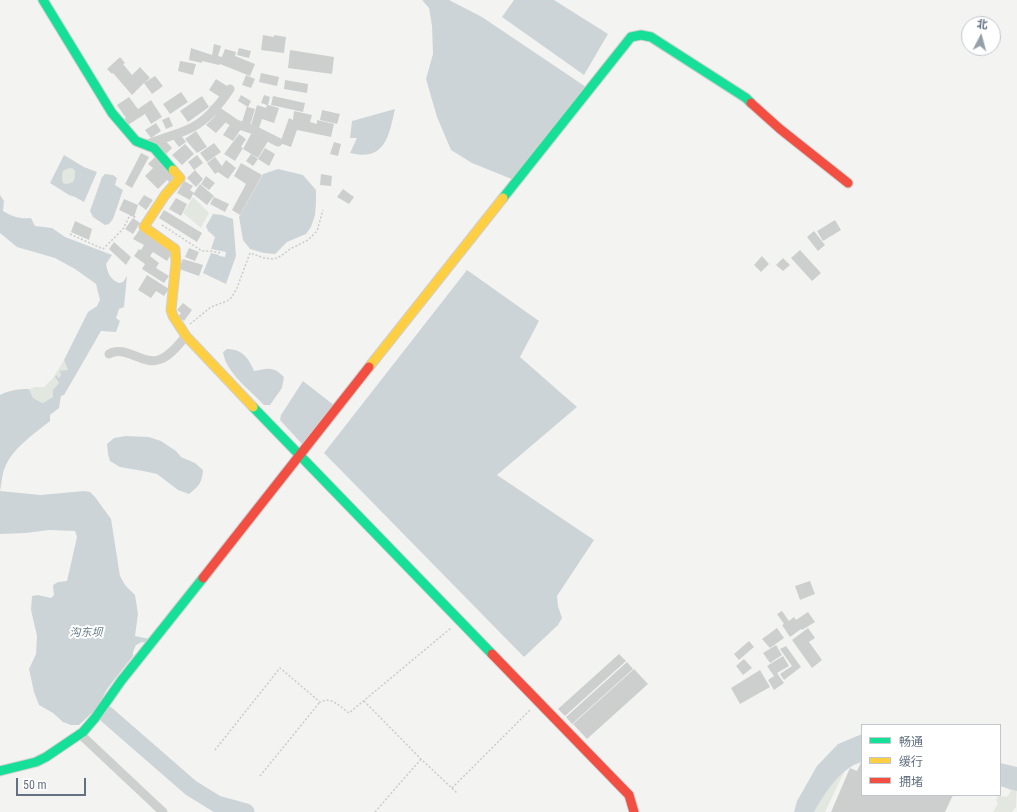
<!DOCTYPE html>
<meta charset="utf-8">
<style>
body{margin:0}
#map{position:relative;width:1017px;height:812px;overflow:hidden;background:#f3f4f2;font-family:"Roboto Condensed","Noto Sans SC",sans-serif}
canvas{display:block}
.legend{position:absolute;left:861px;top:724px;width:140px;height:72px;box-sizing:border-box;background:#fff;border:1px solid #c1c6cd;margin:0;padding:5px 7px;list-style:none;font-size:12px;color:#637182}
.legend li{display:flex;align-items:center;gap:8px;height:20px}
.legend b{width:20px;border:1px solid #c1c6cd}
.north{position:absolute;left:961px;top:16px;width:40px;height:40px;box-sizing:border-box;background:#fff;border:1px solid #c1c6cd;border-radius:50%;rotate:6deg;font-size:11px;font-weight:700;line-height:16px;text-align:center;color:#637182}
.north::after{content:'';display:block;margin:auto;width:14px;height:18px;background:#959fa9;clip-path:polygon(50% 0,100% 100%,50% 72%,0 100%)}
.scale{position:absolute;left:16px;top:778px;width:70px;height:18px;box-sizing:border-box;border:2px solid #637182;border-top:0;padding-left:5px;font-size:12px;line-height:14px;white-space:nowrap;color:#637182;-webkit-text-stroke:3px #fff;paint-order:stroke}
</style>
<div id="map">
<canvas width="1017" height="812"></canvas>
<ul class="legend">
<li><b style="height:5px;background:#16e098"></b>畅通</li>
<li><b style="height:5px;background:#ffcf43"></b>缓行</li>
<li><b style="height:5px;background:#f24e42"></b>拥堵</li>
</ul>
<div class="north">北</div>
<div class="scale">50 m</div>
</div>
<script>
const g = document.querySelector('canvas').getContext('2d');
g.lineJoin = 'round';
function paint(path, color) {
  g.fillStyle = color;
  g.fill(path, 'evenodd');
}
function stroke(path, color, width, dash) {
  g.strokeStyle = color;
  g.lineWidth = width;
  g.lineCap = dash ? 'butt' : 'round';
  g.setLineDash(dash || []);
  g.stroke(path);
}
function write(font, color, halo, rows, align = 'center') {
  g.font = font + ' "Roboto Condensed","Noto Sans SC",sans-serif';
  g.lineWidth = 4;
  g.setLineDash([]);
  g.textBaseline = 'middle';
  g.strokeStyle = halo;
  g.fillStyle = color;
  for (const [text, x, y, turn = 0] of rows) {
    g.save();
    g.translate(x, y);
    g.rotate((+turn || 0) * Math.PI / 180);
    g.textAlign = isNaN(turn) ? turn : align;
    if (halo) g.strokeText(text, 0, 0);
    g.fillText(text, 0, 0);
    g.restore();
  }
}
const green = new Path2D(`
 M72 168 75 171V177L73 183 67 184 63 183 62 176 63 171 67 169Z
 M193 197 209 213 201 228 183 213Z
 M64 360 69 370 59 372 61 375 59 378 56 376 55 377 59 383 53 397 44 403 33 398 29 389 35 387H44L53 378Z
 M845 770 825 812H813L815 800Z
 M1017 781 1016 807 1012 812H993L998 803 996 800 998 796 1007 797 1011 791 1002 786Z`);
const water = new Path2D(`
 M422 0H449L482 17 586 87 514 180 472 163 451 150 437 117 426 79 433 54 432 26 429 8Z
 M514 0H554L608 34 584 75 502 17Z
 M395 109C389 136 385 162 350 153L357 138H350L352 121Z
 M64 155 84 167 97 172 84 202 75 197 69 195 50 183ZM72 168 75 171V177L73 182 67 184 63 183 62 176 63 171 67 169Z
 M278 169 303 175 316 190V203L315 215 311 227 306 234 287 242 275 254 264 253 250 249 243 240 239 217 263 174Z
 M105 174 113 175 117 178 115 185 123 190 113 219 109 224 105 225 93 217 90 211 102 177Z
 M0 195 4 201 3 211C13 217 20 219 31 218L35 226 52 228 65 237 112 255 106 264C108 274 110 279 119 283L123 282 127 276 124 307 119 309 116 318 120 321 116 332 101 331 67 390 64 395 61 396 59 408 50 415V421C32 436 10 449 3 473 2 479 1 485 0 491L41 495 84 491 90 492 95 497 111 519 120 576 125 585 135 595 138 614 135 636 150 639 148 643 142 642 136 645 133 652V656L107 689 97 708 79 725H71L63 722 53 713 39 705 34 692 29 669 36 654 37 636 31 610 32 596 38 595 51 598 54 595 53 585 58 582 67 581 77 537 75 531 49 530 26 533 0 534V395C10 390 18 389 29 389L33 398 43 403 53 397V390L59 383 55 377 56 375 59 378 61 375 59 371 68 370 64 360 88 312 97 306 100 300 96 284 75 269 55 258 17 247 0 233Z
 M213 214 222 215 233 219 236 256 226 284 203 273 211 253 219 255V256L225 257 226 252 211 249 215 237 208 231 206 226Z
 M467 270 539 321 520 357 577 407 497 475 594 540 557 596 558 606 562 618 558 625 524 657 324 453Z
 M227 349C242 349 249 358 254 371 268 368 274 366 284 377L282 388 270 405H264C250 390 226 373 223 352Z
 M303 381 335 406 302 444 280 420 281 415Z
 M126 436 149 437 161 441 176 451 181 457 195 463 203 470C202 483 199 486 189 494L178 490 157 474 143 471 120 467 110 461 108 454 107 444 114 438Z
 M862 734V762C841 767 824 794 814 812H794L797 801 817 766 838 744Z
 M1000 763 1017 767V791L1000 786Z`);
const river = new Path2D(`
 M106 714 191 788 217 804 246 812`);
const building = new Path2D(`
 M263 35 274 37V35L286 37 284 53 261 50Z
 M214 44 221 46 218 56 222 57 220 62 225 49 236 52 235 56 255 64 250 76 220 64 219 65 202 61V63L189 60 191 48 212 55Z
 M239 48 251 51 249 58 237 55Z
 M290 50 334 57 332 74 288 68Z
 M120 57 125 63 123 64 132 75 140 67 150 78 144 83 155 76 163 86 152 94 144 83 132 95 113 73 112 74 107 69Z
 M180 61 196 64 193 75 178 71Z
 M261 73 279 77 277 86 259 82Z
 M246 75 255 79 251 88 242 85Z
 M216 79 227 86 220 97 209 90Z
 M285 80 308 84 307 93 284 89Z
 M181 92 188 102 170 114 163 104Z
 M241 95 251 101 248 107 255 109 250 125 242 122 247 106 248 107 238 101Z
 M264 95 270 97 268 105 279 108 274 123 262 119 259 128 251 125 257 105 266 108 267 105 261 103Z
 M202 96 209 107 188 122 180 111Z
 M273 96 305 103 303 112 271 105Z
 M129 97 138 109 151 100 162 117 151 124 145 114 128 125 124 119 126 118 117 105Z
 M322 110 340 114 337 124 320 120Z
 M294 111 312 115 310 122 317 124V120L334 124 331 137 297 130 291 147 280 143 289 118 293 120Z
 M217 114 226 122 216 133 206 125Z
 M169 117 173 126 166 129 162 120Z
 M156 123 161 131 151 138 145 130Z
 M231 123 241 129 233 141 223 135Z
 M196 131 207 147 197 153 185 139Z
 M252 132 268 141 258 158 243 149Z
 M180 134 186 142 179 147 173 139Z
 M239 134 246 139 241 147 243 148 235 161 224 154Z
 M164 139 172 148 165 155 157 147Z
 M334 142 341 144 338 156 330 154Z
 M214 143 221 152 207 162 200 153Z
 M185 144 194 154 182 165 172 155Z
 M265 148 275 154 269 166 258 159Z
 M160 152 180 172 170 183 167 180 158 189 145 176 153 168 148 164Z
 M141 153 149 157 132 188 125 184Z
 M251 154 258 159 253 166 246 161Z
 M197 155 203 163 194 170 188 162Z
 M215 157 222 166 226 160 236 168 228 179 218 172 215 174 207 163Z
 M241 163 262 175 240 215 232 210 246 184 234 176Z
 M195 170 203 179 196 187 187 178Z
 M321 174 332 176 331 186 320 185Z
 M206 176 215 183 209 190 201 184Z
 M184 181 193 186 190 190 194 193 200 184 214 196 207 205 193 194 190 200 177 193Z
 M343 189 354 197 349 204 337 197Z
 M144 195 153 200 146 210 138 204Z
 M214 197 229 204 225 212 210 204Z
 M176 198 187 204 181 216 169 209Z
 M124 199 138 205 134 217 119 210Z
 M164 210 202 233 197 242 159 218Z
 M133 218 140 223 133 234 125 229Z
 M835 220 841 230 823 241 817 231Z
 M75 221 92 229 89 240 71 232Z
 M140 229 173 251 167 261 153 252 150 256 159 263 156 268 169 276 164 283 142 269 145 264 134 256 139 249 141 250 144 245 133 239Z
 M814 231 825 245 818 251 807 237Z
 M114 242 131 257 126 265 109 249Z
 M189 248 199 252 195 261 185 257Z
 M800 250 821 273 812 281 791 258Z
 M762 256 769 264 761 272 754 265Z
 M783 258 790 265 783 271 776 265Z
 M183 259 203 265 199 276 179 269Z
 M147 275 169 289 164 296 156 291 151 298 138 290Z
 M183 303 192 310 184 321 178 317 181 313 177 310Z
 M810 581 815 594 800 600 795 586Z
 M782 611 789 621 794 617 796 620 808 612 815 622 802 630 801 629 790 637 782 625 784 624 777 614Z
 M777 628 784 638 770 648 762 639Z
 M808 628 815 638 809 642 822 660 812 668 792 640Z
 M749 641 754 647 739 660 734 654Z
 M776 645 782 655 770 663 763 653Z
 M786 646 801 667 784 680 780 674 792 666 780 649Z
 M619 654 626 661 565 716 558 709Z
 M783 656 789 666 777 673 784 683 774 690 768 680 774 676 767 666Z
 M744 659 752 668 743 675 736 666Z
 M627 662 633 669 572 724 566 717Z
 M634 669 648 684 587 739 573 724Z
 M760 670 770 687 740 704 731 688Z
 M862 760V795H953L945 812H831L850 768 857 771Z`);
const path = new Path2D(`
 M162 225 202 251H210L221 253
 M70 234 103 249 123 229 130 215 137 218
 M190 324 211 307 227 301 232 297 237 288 250 253 264 258 274 259 281 256 290 249 308 240 317 231 323 210
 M364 701 421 759 457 793
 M215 750 280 668 320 702C332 696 340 707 349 713L451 628
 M260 776 320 702
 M452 788 531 709
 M375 812 421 759`);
const street = new Path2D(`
 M214 109 236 124 254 130 278 142
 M146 145C161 138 178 135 193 127 208 119 220 104 230 89
 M109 354C125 344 144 367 161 359 171 355 179 344 186 336
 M80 734 163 812`);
const fast = new Path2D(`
 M43 0 112 113 136 141 154 148 173 170
 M503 198 631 37 641 35 651 37 746 98 751 103
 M253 407 492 654
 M0 771 36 762 46 757 83 732 95 718 121 681 203 578`);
const slow = new Path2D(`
 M173 170 180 178 165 195 144 227 175 249 176 262 171 310 173 316 186 336 253 407
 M369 367 503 198`);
const jam = new Path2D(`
 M751 103 780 129 848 183
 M203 578 369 367
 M492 654 629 795 634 812`);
const waterNames = [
 ["沟东坝",86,633]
];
paint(green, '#e2e7e0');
paint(water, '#cdd4d7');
stroke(river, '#cdd4d7', 17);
paint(building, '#cdcfcf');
stroke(fast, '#cfd1d1', 11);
stroke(slow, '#cfd1d1', 11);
stroke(jam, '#cfd1d1', 11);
stroke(path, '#cacbcc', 1.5, [2, 2]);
stroke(street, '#cecfcf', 9);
stroke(fast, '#16e098', 9);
stroke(slow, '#ffcf43', 9);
stroke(jam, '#f24e42', 9);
write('italic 11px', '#637a86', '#fff', waterNames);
</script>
